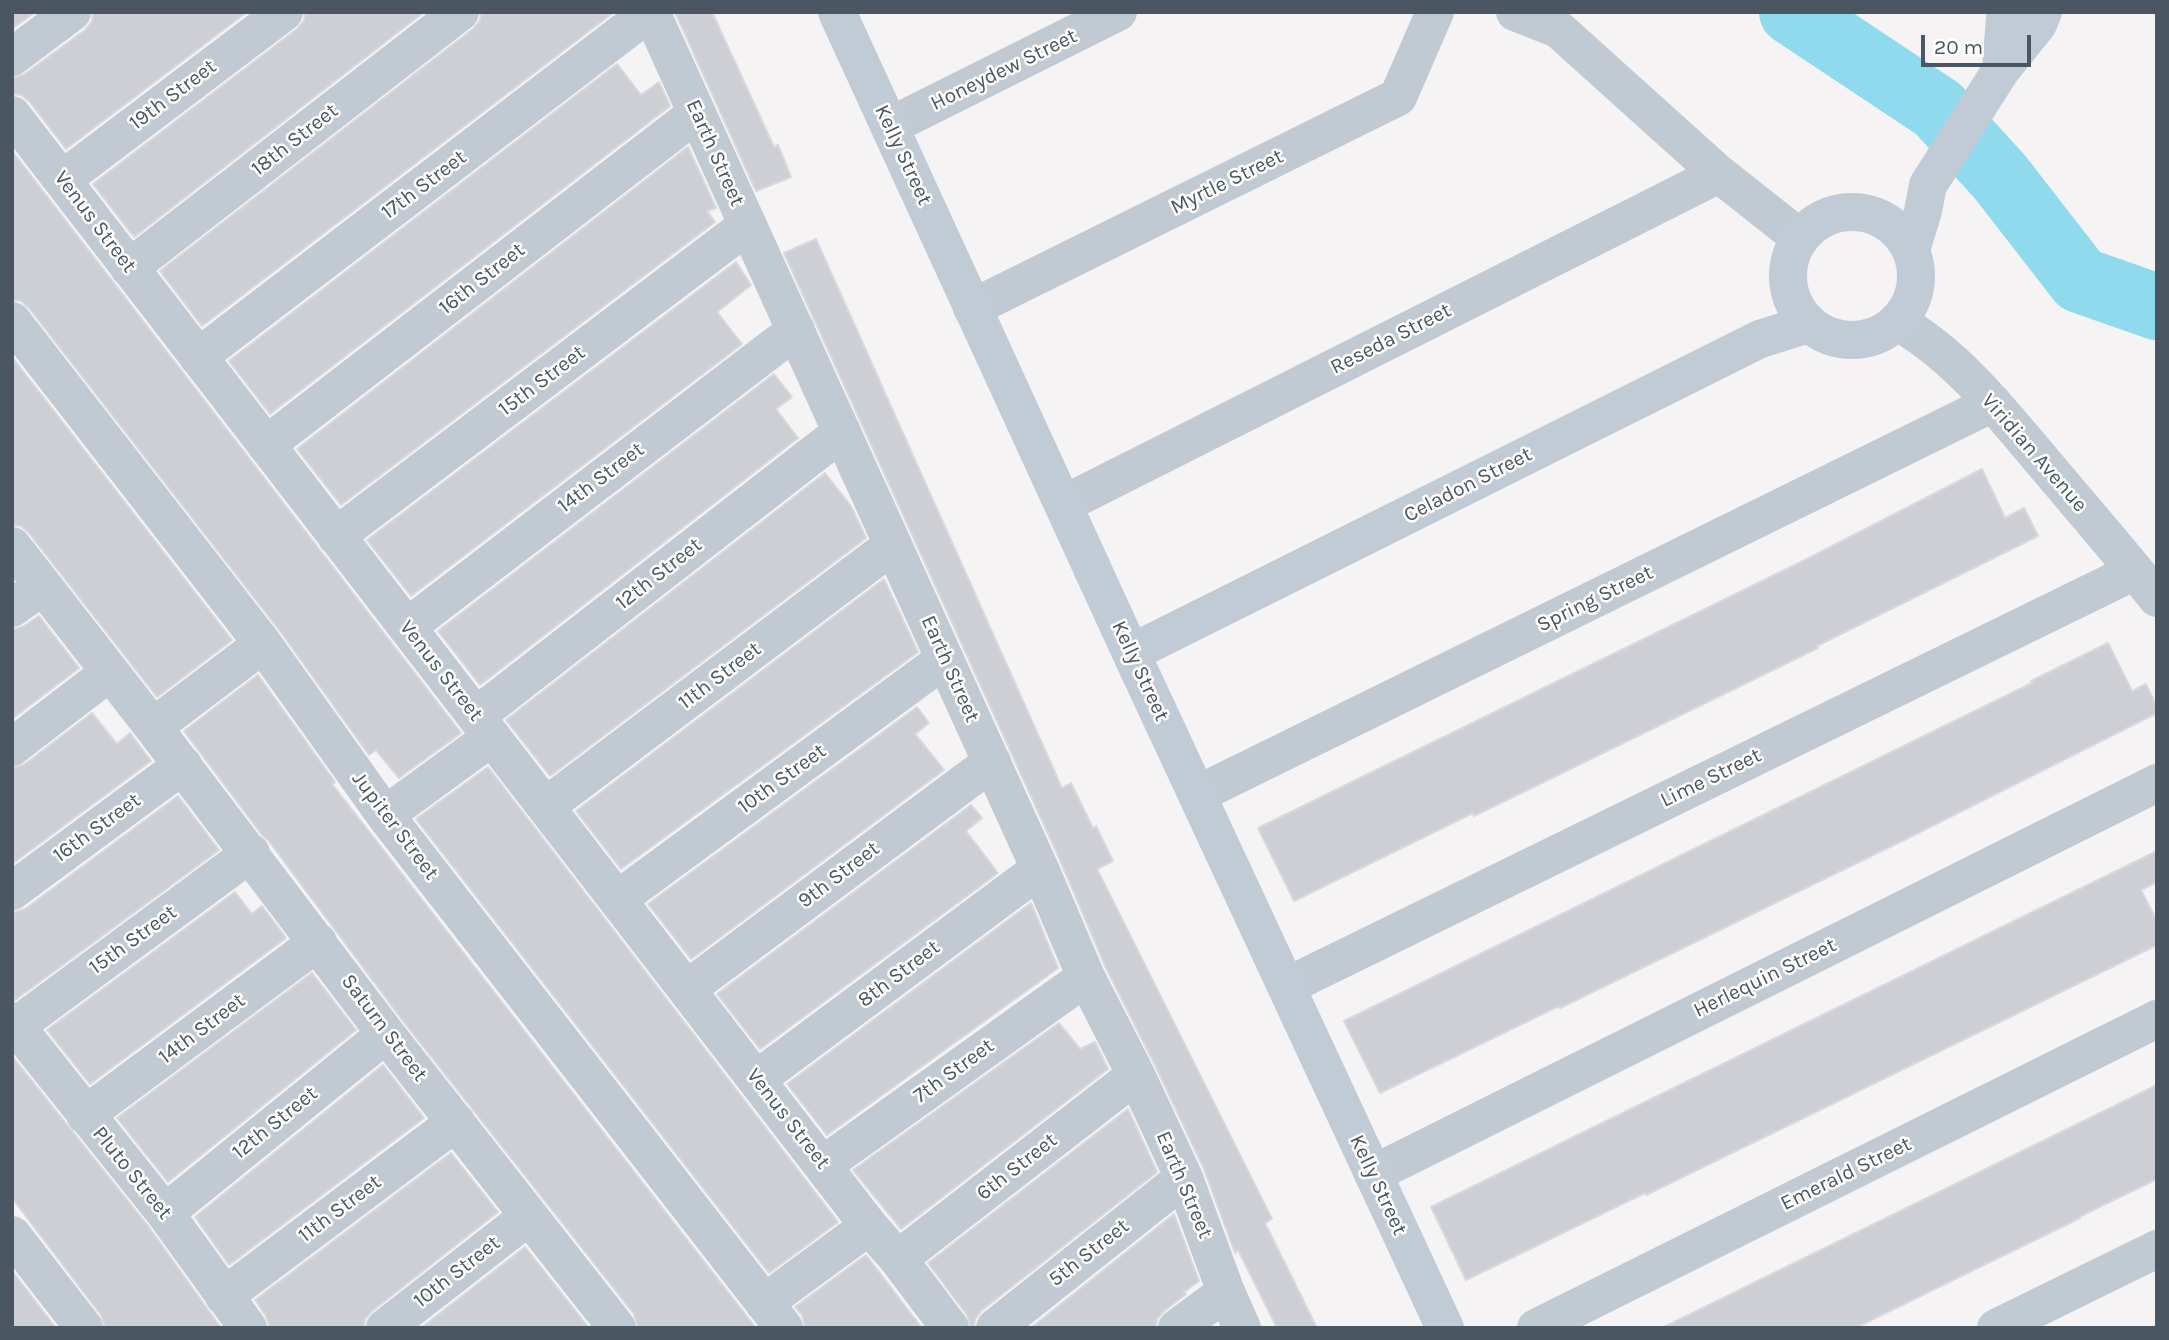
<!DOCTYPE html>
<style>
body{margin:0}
#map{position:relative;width:2169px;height:1340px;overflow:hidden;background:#f5f3f3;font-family:Karla,sans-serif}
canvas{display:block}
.frame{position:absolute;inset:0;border:14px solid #4a5661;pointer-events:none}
.scale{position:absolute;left:1921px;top:35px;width:110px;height:32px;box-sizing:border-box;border:4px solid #4a5661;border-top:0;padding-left:9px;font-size:21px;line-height:24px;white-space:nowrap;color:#4a5661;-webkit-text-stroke:5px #fff;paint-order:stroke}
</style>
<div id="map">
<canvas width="2169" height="1340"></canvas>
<div class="frame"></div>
<div class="scale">20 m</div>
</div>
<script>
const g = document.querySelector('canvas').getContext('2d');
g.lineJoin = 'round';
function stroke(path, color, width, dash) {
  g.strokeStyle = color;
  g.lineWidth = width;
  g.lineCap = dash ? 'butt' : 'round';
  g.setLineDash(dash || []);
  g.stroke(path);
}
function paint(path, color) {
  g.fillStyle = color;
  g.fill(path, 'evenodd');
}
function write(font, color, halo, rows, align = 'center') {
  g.font = font + ' Karla,sans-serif';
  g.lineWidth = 5;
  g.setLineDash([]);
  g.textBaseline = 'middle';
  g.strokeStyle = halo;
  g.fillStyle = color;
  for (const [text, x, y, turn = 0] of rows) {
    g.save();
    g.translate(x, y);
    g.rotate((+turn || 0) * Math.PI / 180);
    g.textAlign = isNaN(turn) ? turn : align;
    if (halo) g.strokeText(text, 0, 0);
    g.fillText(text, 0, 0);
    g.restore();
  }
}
const river = new Path2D(`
 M1792 12 1938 109 2000 177 2080 280 2157 307`);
const building = new Path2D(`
 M12 12H35L12 29Z
 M93 12H247L66 149 29 101 21 95 12 94V78L25 74 85 30 92 21Z
 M305 12H424L134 237 93 184 297 29 304 21Z
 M481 12H614L202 326 160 271 473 29 480 21Z
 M675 12H712L774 147 778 145 791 177 756 191Z
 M617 64 641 95 659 82 670 106 270 414 229 361Z
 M688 147 716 208 707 211 715 222 341 505 297 449Z
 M12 151 461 733 399 778 376 750 369 755 280 631 29 308 21 301 12 300Z
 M816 239 1062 788 1071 783 1093 828 1096 826 1113 861 1097 869 1272 1219 1265 1223 1317 1328H1277L1238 1250 1235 1253 1204 1169 1155 1065 1106 968 1060 860 784 253Z
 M736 262 751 285 717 312 742 344 411 596 367 540Z
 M12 357 232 640 157 697 29 533 21 526 12 525Z
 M774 374 792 397 776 409 798 438 480 685 438 631Z
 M1982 469 2005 518 2024 508 2038 536 1817 646 1818 648 1474 816 1473 813 1294 901 1258 828 1805 560Z
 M825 473 851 506 866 538 550 776 506 720Z
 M884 579 918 652 621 869 576 811Z
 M39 616 79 668 12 719V630L24 626Z
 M2108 643 2132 691 2146 684 2157 707V713L1904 840 1560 1008 1559 1006 1380 1093 1344 1021 2032 683 2031 681Z
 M258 675 335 782 332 784 756 1328H638L634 1314 403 1021 268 840 262 835 184 731Z
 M917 707 929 723 915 734 944 770 691 959 648 904Z
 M92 713 117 744 130 733 151 761 12 864V768L25 764Z
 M488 767 838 1222 769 1273 416 819Z
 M178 796 219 850 15 1000H12V913L25 909Z
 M971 805 982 818 966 831 998 873 760 1049 717 994Z
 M2157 851V882L2141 890 2157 921V945L1646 1195 1645 1193 1466 1280 1431 1207Z
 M235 892 252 914 262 906 286 938 90 1084 47 1030Z
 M1031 903 1058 968 827 1135 787 1084Z
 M312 973 356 1030 168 1182 117 1118Z
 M1059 1023 1080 1049 1095 1042 1108 1069 901 1229 853 1170Z
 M12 1056 148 1226 221 1328H105L101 1315 12 1198Z
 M383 1065 424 1118 229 1265 195 1217Z
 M2157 1085V1179L2079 1217 2080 1218 1855 1328H1662Z
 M1128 1109 1157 1172 981 1311 975 1319 974 1328H971L967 1315 928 1263Z
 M451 1153 498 1212 372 1311 365 1319 364 1328H270L266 1316 255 1300Z
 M1174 1214 1199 1281 1184 1292 1186 1294 1164 1311 1157 1319 1156 1328H1031Z
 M525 1247 589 1328H421Z
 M866 1255 922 1328H805L802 1315 795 1307Z
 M12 1271 56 1328H12Z`);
const street = new Path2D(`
 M651 12 1040 869 1086 977 1136 1075 1184 1178 1226 1292 1242 1328
 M1515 12 1558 29 1719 174 1800 238
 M12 57 72 12
 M12 115 869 1226 898 1259 950 1328
 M890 126 1118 12
 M63 179 284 12
 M129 268 460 12
 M972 308 1398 97 1435 12
 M12 321 263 644 385 815 784 1328
 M1898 322C1957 356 2000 411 2043 462 2081 507 2120 552 2157 598
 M198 357 650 12
 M266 445 697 113
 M1064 504 1719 174
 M336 536 748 225
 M12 546 153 727
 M12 608 43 586
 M407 627 796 330
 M263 644 153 727 386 1034 617 1328
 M476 716 842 432
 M12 747 110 672
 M1198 794 1993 403
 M546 806 893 545
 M385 815 492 737
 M12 891 183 765
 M618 899 945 659
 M1287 986 2135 571
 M687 989 992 762
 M12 1021 165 1213 248 1328
 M16 1026 251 853
 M757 1079 1040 869
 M85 1115 318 942
 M823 1165 1086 977
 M1373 1174 2157 783
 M165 1213 386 1034
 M12 1235 84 1328
 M898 1259 1136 1075
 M224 1296 456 1122
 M764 1303 869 1226
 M385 1328 529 1216
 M995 1328 1184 1178
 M1177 1328 1226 1292
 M1536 1328 2157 1019
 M1996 1328 2157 1249`);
const secondary = new Path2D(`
 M837 12 1131 653 1445 1328
 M2001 70 2005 18 2007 12
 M1788 276a64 64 0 1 1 128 0a64 64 0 1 1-128 0Z
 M1911 250 1923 211 1928 185 2001 70 2038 24 2043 12
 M1131 653 1760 339 1808 324`);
const streetNames = [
 ["Honeydew Street",1004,70,-26],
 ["19th Street",173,95,-37],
 ["18th Street",295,140,-38],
 ["Earth Street",715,153,66],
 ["Kelly Street",903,155,65],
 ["Myrtle Street",1227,182,-26],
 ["17th Street",424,185,-37],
 ["Venus Street",95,222,53],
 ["16th Street",482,279,-38],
 ["Reseda Street",1391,339,-27],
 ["15th Street",542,381,-37],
 ["Viridian Avenue",2034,453,49],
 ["14th Street",601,478,-37],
 ["Celadon Street",1468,485,-27],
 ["12th Street",659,574,-38],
 ["Spring Street",1595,599,-26],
 ["Earth Street",950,669,66],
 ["Venus Street",441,671,52],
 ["Kelly Street",1140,671,65],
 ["11th Street",720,676,-37],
 ["Lime Street",1711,778,-26],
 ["10th Street",782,779,-36],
 ["Jupiter Street",395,826,53],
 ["16th Street",97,828,-36],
 ["9th Street",839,875,-37],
 ["15th Street",133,940,-36],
 ["8th Street",899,974,-37],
 ["Herlequin Street",1765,978,-26],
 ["Saturn Street",384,1028,53],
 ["14th Street",202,1029,-37],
 ["7th Street",954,1071,-36],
 ["Venus Street",788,1119,52],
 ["12th Street",275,1123,-39],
 ["6th Street",1017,1167,-38],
 ["Pluto Street",132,1173,51],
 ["Emerald Street",1846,1174,-26],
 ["Earth Street",1184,1185,67],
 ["Kelly Street",1378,1185,65],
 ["11th Street",340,1209,-37],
 ["5th Street",1089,1253,-38],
 ["10th Street",457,1272,-38]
];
stroke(river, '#90daee', 66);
paint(building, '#cdcfd5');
stroke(building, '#d7d9de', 2);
stroke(street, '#c1cad2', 38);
stroke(secondary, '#c1cbd6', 38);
write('21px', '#4a5661', '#fff', streetNames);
</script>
